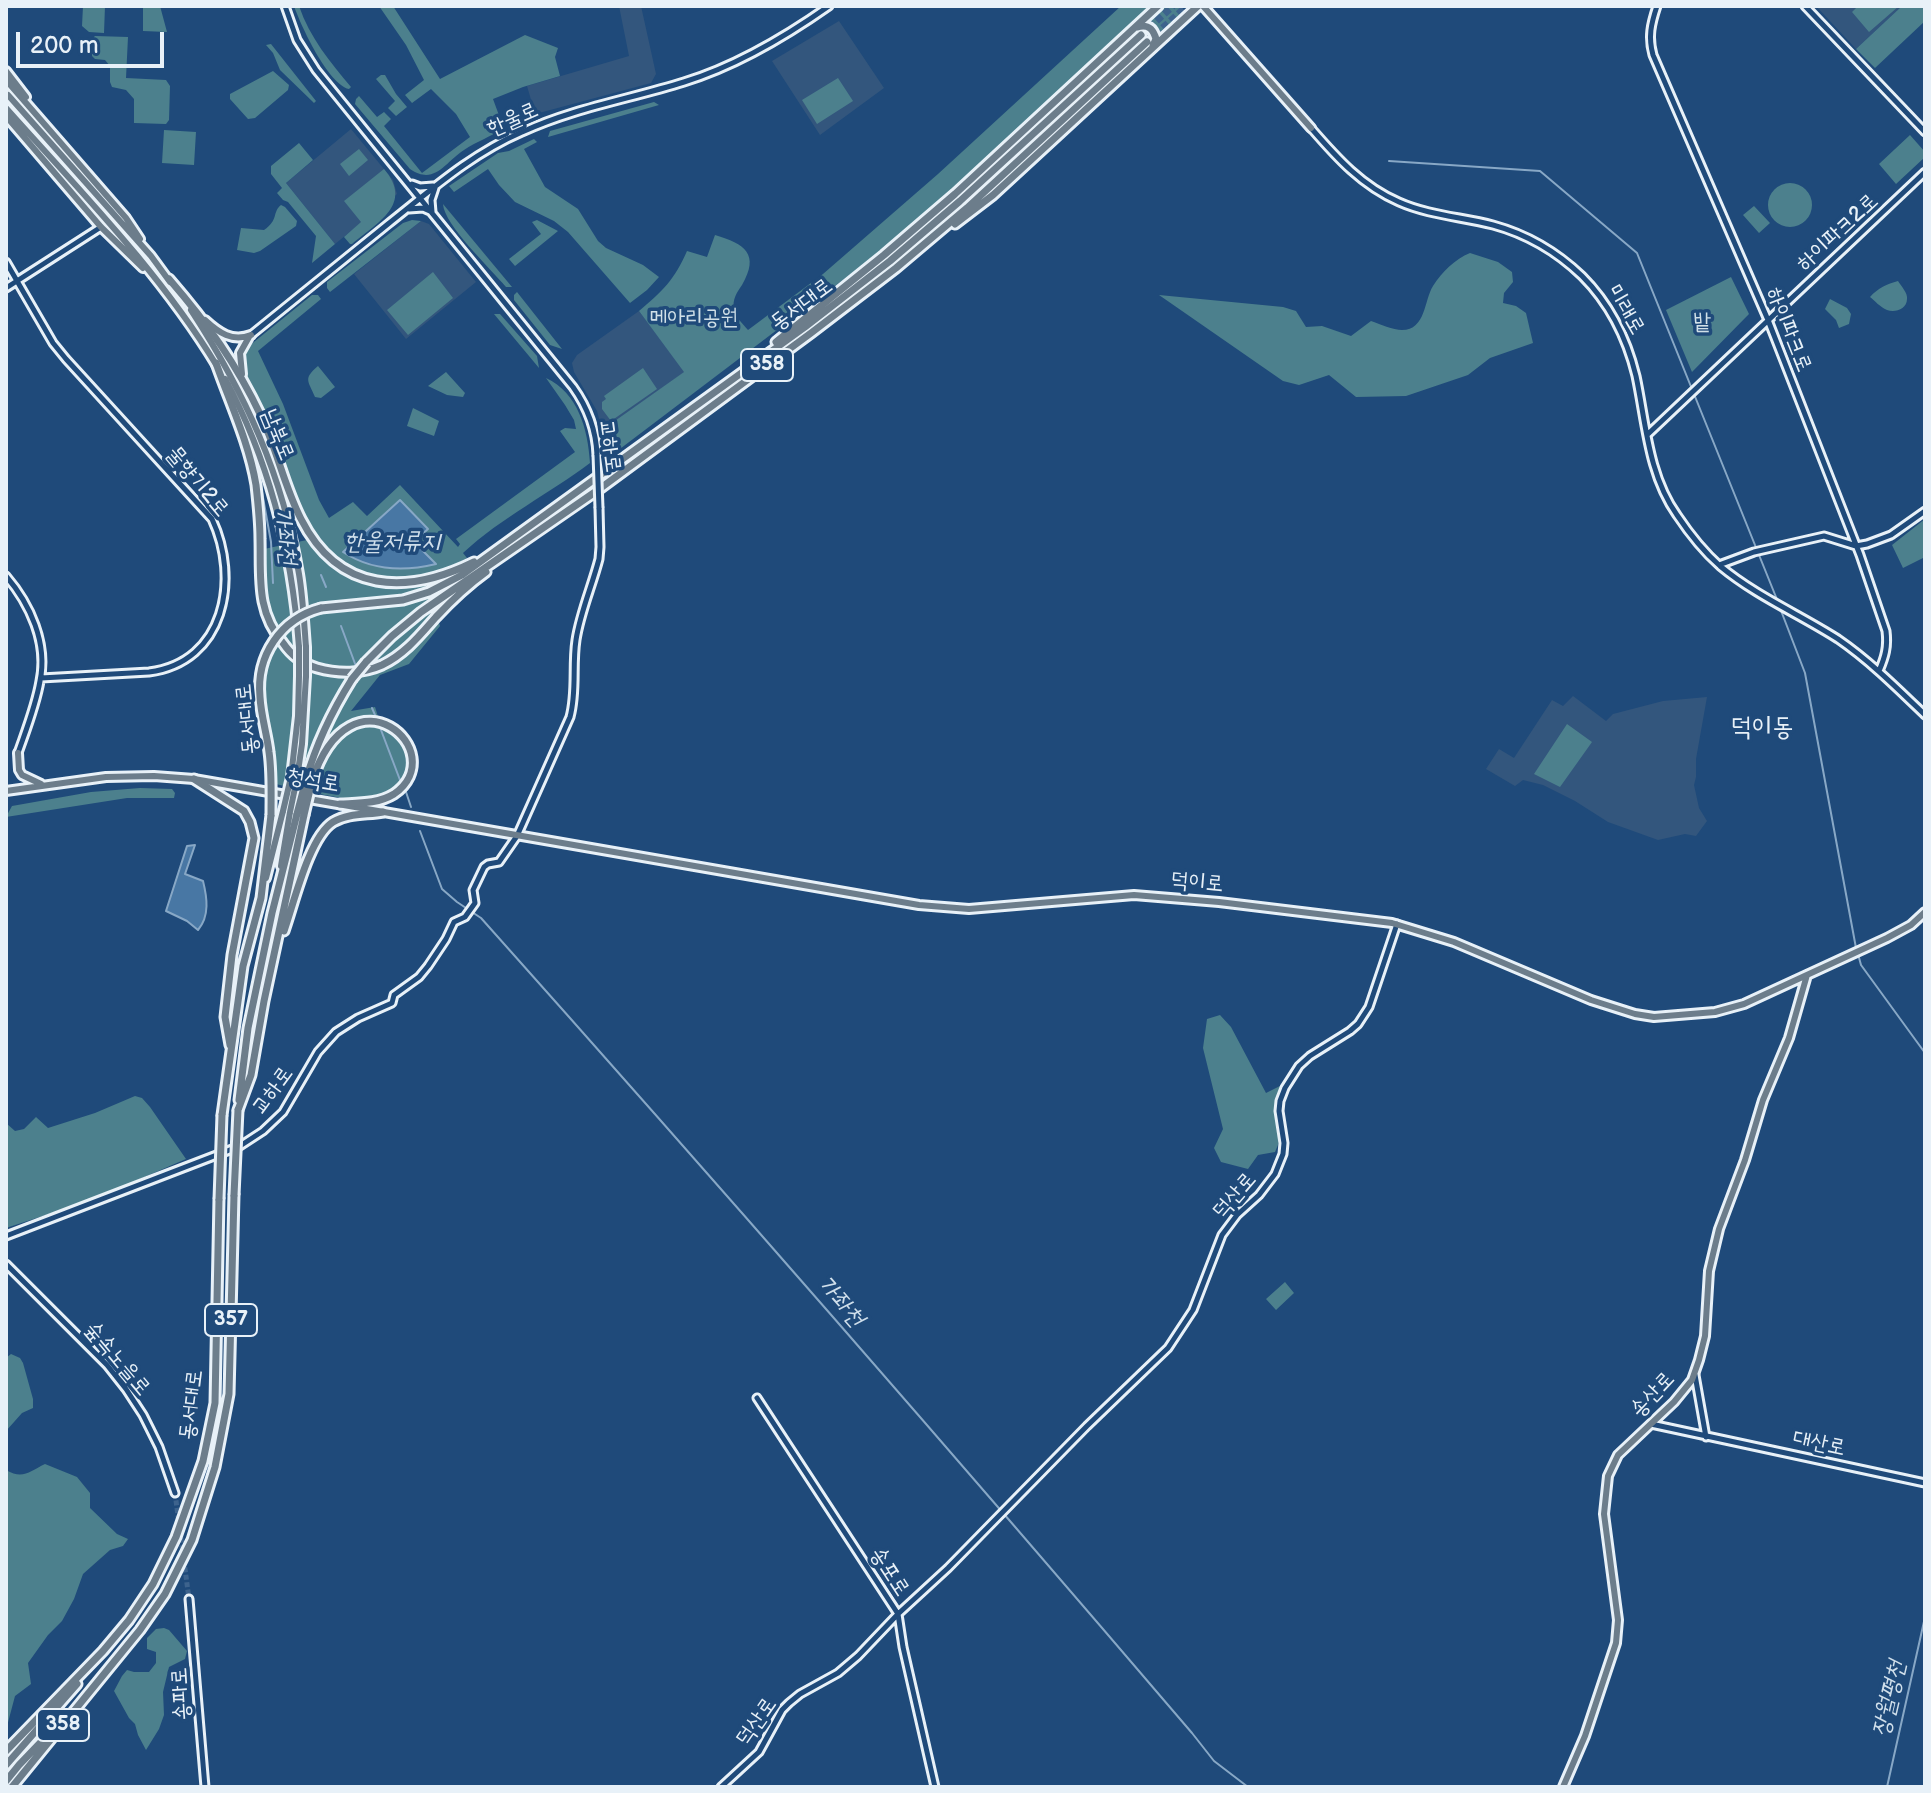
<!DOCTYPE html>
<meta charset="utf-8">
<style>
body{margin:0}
#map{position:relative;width:1931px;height:1793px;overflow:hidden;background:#1f4a7a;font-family:"Balsamiq Sans",sans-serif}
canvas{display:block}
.frame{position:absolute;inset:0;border:8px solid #e8f1f8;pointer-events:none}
.scale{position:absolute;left:16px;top:32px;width:148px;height:36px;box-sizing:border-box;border:4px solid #e8f1f8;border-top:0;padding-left:10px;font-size:24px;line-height:28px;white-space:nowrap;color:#e8f1f8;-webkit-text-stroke:6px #1f4a7a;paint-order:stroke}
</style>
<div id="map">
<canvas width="1931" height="1793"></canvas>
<div class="frame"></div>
<div class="scale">200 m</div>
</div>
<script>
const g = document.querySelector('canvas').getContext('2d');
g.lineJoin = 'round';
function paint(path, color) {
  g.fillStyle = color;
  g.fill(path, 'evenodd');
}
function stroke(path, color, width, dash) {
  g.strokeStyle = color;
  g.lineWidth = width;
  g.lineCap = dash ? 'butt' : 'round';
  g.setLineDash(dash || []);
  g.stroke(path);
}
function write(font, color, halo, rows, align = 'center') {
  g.font = font + ' "Balsamiq Sans","Poor Story",sans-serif';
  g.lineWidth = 7;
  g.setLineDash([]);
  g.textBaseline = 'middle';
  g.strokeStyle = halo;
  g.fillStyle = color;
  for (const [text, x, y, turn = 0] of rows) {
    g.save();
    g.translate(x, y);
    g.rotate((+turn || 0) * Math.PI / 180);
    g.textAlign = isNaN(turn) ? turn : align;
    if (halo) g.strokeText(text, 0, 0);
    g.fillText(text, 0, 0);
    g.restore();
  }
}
const built = new Path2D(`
 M619 6H641L656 74 651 83 539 113 534 110 527 86 629 56Z
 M1816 6H1902L1856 49Z
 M839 21 884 88 820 135 772 61Z
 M351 129 393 180 397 194 335 244 286 183Z
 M421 221 429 224 476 282 406 339 354 274Z
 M639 311 685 372 602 430 597 411 574 372 572 363 577 355Z
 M1573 696 1606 721 1613 714 1663 701 1707 697 1696 759V777L1694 785 1699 808 1707 821 1696 836 1685 834 1658 840 1608 822 1575 801 1543 785 1523 780 1515 786 1486 769 1499 749 1514 758 1552 700 1563 706Z`);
const green = new Path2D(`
 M83 6H105L104 33 89 32 82 26Z
 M143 6H160L167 32 143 31Z
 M294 6H299C310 38 330 62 351 87L349 89C328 84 301 26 294 6Z
 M379 6H393L440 79 525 35 558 48 555 57 560 76 523 87 493 99 504 129C491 136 476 142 464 150 445 162 435 186 410 169L355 104 356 99 359 96 377 117 384 112 391 119 384 126 422 173 470 137 456 114 431 89 412 103 405 95 424 80 406 45Z
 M1121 6H1153L953 191 893 242 608 458 602 430 684 372 639 311C662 292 675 279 687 251L707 257 715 235C745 244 760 254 742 285 737 292 732 300 734 309 735 317 743 324 748 330L823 274 938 174Z
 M1162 6H1179L1183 11 1159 33 1151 24 1144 22Z
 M1858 6H1899L1869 32 1852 12Z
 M1902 6H1925V21L1875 68 1856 49Z
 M95 36 128 37 126 78 166 80 170 86 169 120 166 124 134 123V99L126 90 112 87 110 82V66L105 60 95 59 92 56V39Z
 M271 44 316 101 314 103 280 70 273 53 266 45Z
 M273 71 289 85 288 90 255 118 248 119 230 99V94Z
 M381 75H385L396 94 407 107 396 116 388 108 395 101 376 79Z
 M838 78 853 101 817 124 802 100Z
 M654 102 659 105 548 137 550 131Z
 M164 130 196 132 194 165 162 163Z
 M1910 135 1925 152V157L1896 184 1879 164Z
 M534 139 537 142 524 149 545 187 578 209 598 241 606 248 643 265 659 277 647 290 630 303 568 232 554 221 515 202 499 185 488 169 454 192 449 186 498 153 509 151Z
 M299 143 313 160 286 183 335 244 312 263 316 236 288 202 283 200 277 193 282 188 271 174V166Z
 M359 149 368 160 349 176 340 164Z
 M384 169C414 204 378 222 352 244H350L344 237 361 222 344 201Z
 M1768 205a22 22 0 1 1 44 0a22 22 0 1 1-44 0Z
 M443 204 512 287H506C491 269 444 225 443 204Z
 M281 205 285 207 297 221 296 226 260 251 254 253 237 250 241 228 264 230C279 220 272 212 281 205Z
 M1754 206 1770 223 1759 233 1743 215Z
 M412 220 421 221 330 292 327 288V282L403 223Z
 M537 220 558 231 515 266 509 259 541 234 532 222Z
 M1470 253 1498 262 1512 272 1513 282 1504 293 1503 303 1516 306 1526 313 1533 343 1490 358 1468 375 1406 396 1356 397 1329 375 1299 385 1283 381 1159 295 1283 307 1296 311 1306 327 1322 326 1351 336 1371 321C1380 324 1393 330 1402 330 1426 330 1424 300 1433 286 1442 272 1455 259 1470 253Z
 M433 272 453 298 408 335 387 310Z
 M1731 277 1749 314 1692 372 1666 310Z
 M1898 281C1901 286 1908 293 1907 299 1907 309 1895 313 1887 310 1880 307 1875 301 1870 297 1878 288 1887 284 1898 281Z
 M517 292 562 349 550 345 514 300V295Z
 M312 295H318L321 299 258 351 283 404 319 500 329 518 353 502 367 516 400 485 458 547 460 544 456 539 575 452 560 431 565 428 576 429 574 420 565 405 546 378C578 393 588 429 590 463 549 494 502 517 463 553L467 558C438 575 408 584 374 576 303 559 284 472 265 412 259 394 237 369 244 350Z
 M1830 299 1847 308 1851 314 1849 324 1839 328 1836 320 1825 309Z
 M494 314H500L537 356 539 368Z
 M318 366 335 387 321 398 315 397C308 380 303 379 318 366Z
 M643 368 657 389 611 421 602 409V402L606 399 604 396Z
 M446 372 465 393 463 397 447 395 428 386Z
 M413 408 439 421 434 436 407 426Z
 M1925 519V557L1903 568 1892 545Z
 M307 540C336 579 381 593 427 585L440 626 409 664 380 675 351 711 375 707 381 726C395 732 406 743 408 758 409 767 407 775 401 781 394 790 387 796 375 799 355 804 299 789 276 784L263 686 265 670 270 655 271 619 264 589V549Z
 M1567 724 1592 742 1560 787 1534 774Z
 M140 788 172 789 175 793 174 798H127L6 817 12 806 91 792Z
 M1220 1015 1231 1027 1266 1093 1282 1085 1275 1117 1280 1140 1275 1152 1258 1155 1248 1169 1221 1162 1214 1148 1223 1129 1203 1048 1207 1019Z
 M135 1096 142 1098 150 1107 186 1159 89 1201 6 1228V1123L15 1131 24 1129 36 1117 48 1128 95 1113Z
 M1285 1282 1294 1293 1276 1310 1266 1299Z
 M11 1354 20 1358 23 1363 33 1399V1408L22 1413 6 1431V1358Z
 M45 1464 77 1477 90 1493V1508L117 1534 128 1539 123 1546 110 1550 83 1574 74 1599 62 1621 48 1635 28 1663 31 1684 15 1696 6 1730V1470C23 1480 30 1471 45 1464Z
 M164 1628 169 1630 187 1651 185 1659 169 1667 163 1692 164 1715 159 1729 146 1750 138 1735 135 1724 129 1718 114 1691 122 1676 127 1670 134 1672H149L156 1663V1652L147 1649V1638L156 1629Z`);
const water = new Path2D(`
 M400 500 428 529 419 537 420 548 436 564C403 572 372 571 343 552Z
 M195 845 185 874 203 881C207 897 210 916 198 930L187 921 166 911 187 846Z`);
const stream = new Path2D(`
 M1389 161 1540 171 1637 253 1778 602
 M262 492 271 542 273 583
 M321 575 326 587
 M1780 608 1805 673 1856 948
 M341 626 357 669
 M372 708 375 715
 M381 730 400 780
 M406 792 411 807
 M420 831 442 889 457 902 481 918C721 1187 958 1459 1192 1733L1214 1761 1248 1787
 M1858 954 1861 965 1925 1053
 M1887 1787 1925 1617`);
const minorTunnel = new Path2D(`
 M175 1493 189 1599`);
const highwayTunnel = new Path2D(`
 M1141 35 1173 6
 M1147 42 1187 6`);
const minor = new Path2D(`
 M285 6 297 40 316 70 573 387C588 408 596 429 597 455
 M1657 6C1651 24 1648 37 1653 55L1768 320 1860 555 1886 631C1888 647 1885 657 1879 671
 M1805 6 1925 132
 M1311 128C1337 158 1362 186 1399 202 1428 215 1462 217 1493 225 1526 234 1557 252 1582 276 1609 303 1627 339 1636 376 1646 423 1648 474 1677 515 1689 533 1703 551 1720 566 1756 596 1799 614 1838 639 1870 661 1898 689 1925 715
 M412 184 420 187 433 186
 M409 209 423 208 432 212 431 200 435 188
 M6 262 53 343 66 359 212 519C240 579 225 662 149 672L41 678
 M6 288 101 227
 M251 335C297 298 342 261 388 224 431 190 471 154 522 132 574 108 630 99 684 82 736 66 785 37 829 6
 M1647 435 1925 172
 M1719 565 1754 552 1824 536 1856 546 1867 544 1891 535 1925 511
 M6 576C30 604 48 643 40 681 36 705 26 730 18 753
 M6 1236 240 1146 263 1131 283 1112 318 1052 336 1032 358 1018 392 1003 394 995 419 977 428 966 446 939 454 922 465 917 475 903 473 890 484 867 488 864 499 862 517 836 570 717C577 692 572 666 576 640 580 613 592 586 599 559L600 547 599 508
 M6 1264 107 1365 126 1389 143 1415 159 1447 175 1493
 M1695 1375 1706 1437
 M757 1398 898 1614 903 1647 935 1787
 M1651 1424 1925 1483
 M189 1599 205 1787
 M721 1787 759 1752 782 1710 789 1703 800 1694 838 1673 858 1656 898 1614 948 1568 1087 1426 1168 1348 1193 1310 1222 1235 1237 1215 1259 1195 1275 1174 1283 1154 1284 1143 1279 1111 1280 1101 1285 1088 1299 1066 1310 1056 1350 1031 1358 1024 1369 1007 1397 924`);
const major = new Path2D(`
 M1203 6 1311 128
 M6 71 26 97
 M6 80 126 218 140 239
 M8 95 151 256 170 282
 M6 108C80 191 159 271 217 366
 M6 116 101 227 143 268
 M191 310C245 393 283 475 299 574 303 598 304 622 306 647
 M205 320C219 333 232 342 251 335
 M242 374 240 353 249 337
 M225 379C270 462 292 553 299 647
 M18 753 19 770 22 775 41 784
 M291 777 298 716 299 676
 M297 778 302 744 306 676
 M6 791 106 777 154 776 194 779 919 905 969 909 1134 895 1219 902 1392 923 1454 942 1591 1000 1635 1014 1654 1017 1715 1012 1744 1004 1887 938 1911 925 1925 912
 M281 866 290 812
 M266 878 283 811
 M1563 1787 1585 1736 1616 1643 1618 1620 1604 1514 1608 1476 1618 1455 1674 1402 1692 1380 1699 1360 1705 1336 1709 1271 1719 1229 1745 1160 1763 1100 1789 1038 1807 975`);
const highway = new Path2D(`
 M1137 27C1148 24 1153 28 1156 39L1153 46
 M955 224 993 195 1198 6
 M169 279C207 323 236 363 261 416 277 449 284 486 301 519 339 594 407 595 474 562
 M776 342 884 255 955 194 1158 6
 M216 363C230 403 249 443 256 485 258 503 260 521 260 539 261 578 256 611 283 643 291 655 303 664 317 668 338 674 362 674 382 665 405 654 420 635 436 617 451 601 468 585 486 572
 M321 608 403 600 429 592 462 575 805 327 890 261 960 201 1141 35
 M366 662 392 636 421 612 598 490 811 333 896 268 967 208 1147 42
 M194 779 244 811 250 822 254 838 232 955 225 1017 230 1045
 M306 780C316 744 332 711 352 679
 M312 781C351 661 454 752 394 794 378 804 358 803 340 804
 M284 931C294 903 309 837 333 822 348 813 367 815 383 812
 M239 1100 248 1028 272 913 297 814
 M238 1110 251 1075 264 1001 304 815
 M222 1115 243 966 261 898 271 815
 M6 1751 103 1651 129 1620 153 1584 176 1537 203 1461 215 1403 219 1199
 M6 1765 77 1684
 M6 1781 19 1765 64 1718
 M12 1787 140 1630 165 1594 192 1540 215 1467 229 1394 234 1195`);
const minorBridge = new Path2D(`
 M597 455 599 508`);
const majorBridge = new Path2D(`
 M306 647V676
 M299 676V647
 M283 811 291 777
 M290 812 297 778`);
const highwayBridge = new Path2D(`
 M352 679 366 662
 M297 814 306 780
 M271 815C271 794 272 773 269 752 267 734 261 716 260 697 256 656 280 619 321 608
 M304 815 312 781
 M234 1195 238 1110
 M219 1199 222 1115`);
const shields = [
 [767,365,52],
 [231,1320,52],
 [63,1725,52]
];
const shieldNames = [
 ["358",767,365],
 ["357",231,1320],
 ["358",63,1725]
];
const streetNames = [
 ["한울로",513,120,-24],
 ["하이파크2로",1838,233,-43],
 ["동서대로",802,305,-37],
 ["미래로",1625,310,60],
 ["하이파크로",1788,330,68],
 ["남북로",277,435,68],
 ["교하로",609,446,82],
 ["물향기2로",197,482,50],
 ["동서대로",248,719,-96],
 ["청석로",313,781,10],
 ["덕이로",1197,883,5],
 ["교하로",273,1091,-54],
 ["덕산로",1235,1196,-49],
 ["숲속노을로",117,1359,50],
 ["송산로",1653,1395,-47],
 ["동서대로",192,1405,-83],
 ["대산로",1819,1444,12],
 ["송포로",889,1572,57],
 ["송파로",182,1694,-94],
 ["덕산로",757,1722,-55]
];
const parkNames = [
 ["메아리공원",694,318],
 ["밭",1702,322]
];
const waterNames = [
 ["가좌천",284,536,83],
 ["한울저류지",392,543],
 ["가좌천",840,1302,49],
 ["장월평천",1890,1699,-77]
];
const quarterNames = [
 ["덕이동",1762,728]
];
paint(built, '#33567d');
paint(green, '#4c808d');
paint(water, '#4877a4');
stroke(water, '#88a8c6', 2);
stroke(stream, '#88a8c6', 2);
stroke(minorTunnel, '#3d638d', 5, [5, 2.5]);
stroke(highwayTunnel, '#3d638d', 7, [7, 3.5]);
stroke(minor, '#e8f1f8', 11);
stroke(major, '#e8f1f8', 12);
stroke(highway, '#e8f1f8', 13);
stroke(minor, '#1f4a7a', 5);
stroke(major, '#6c7d8b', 6);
stroke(highway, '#6c7d8b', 7);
stroke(minorBridge, '#e8f1f8', 11, []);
stroke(majorBridge, '#e8f1f8', 12, []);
stroke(highwayBridge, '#e8f1f8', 13, []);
stroke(minorBridge, '#1f4a7a', 5);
stroke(majorBridge, '#6c7d8b', 6);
stroke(highwayBridge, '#6c7d8b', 7);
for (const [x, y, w] of shields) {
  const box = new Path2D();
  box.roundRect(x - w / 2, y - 16, w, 32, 6);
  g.fillStyle = '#1f4a7a';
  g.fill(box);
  stroke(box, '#e8f1f8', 2);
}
write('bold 20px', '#e8f1f8', null, shieldNames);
write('22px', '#e8f1f8', '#1f4a7a', streetNames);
write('22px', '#d1e0e8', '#1f4a7a', parkNames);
write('italic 24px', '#d0dfeb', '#1f4a7a', waterNames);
write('26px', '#e8f1f8', '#1f4a7a', quarterNames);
</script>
